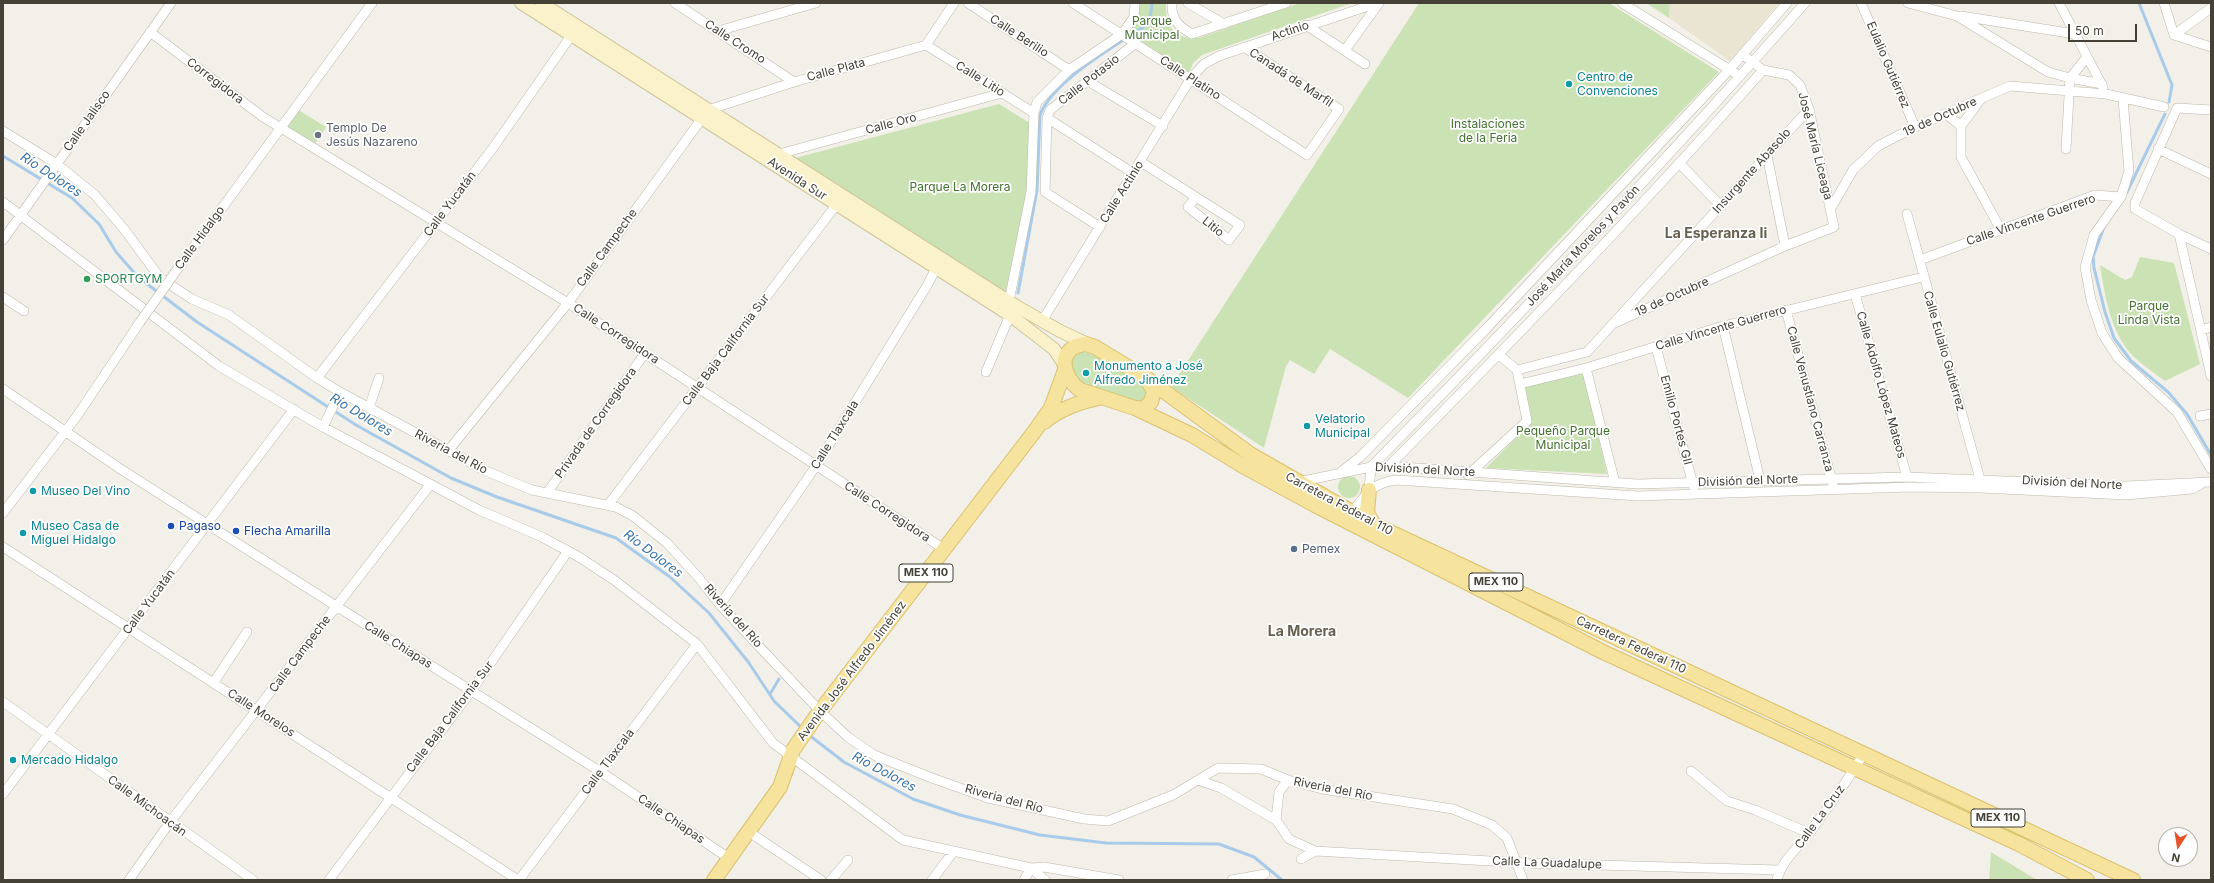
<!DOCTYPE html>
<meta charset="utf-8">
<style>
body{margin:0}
#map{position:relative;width:2214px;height:883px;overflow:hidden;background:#f2f0e8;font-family:Inter,sans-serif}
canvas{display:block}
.frame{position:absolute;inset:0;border:4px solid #454137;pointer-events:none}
.north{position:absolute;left:2158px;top:827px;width:40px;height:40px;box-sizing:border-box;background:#fff;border:1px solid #b5b3af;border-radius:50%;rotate:192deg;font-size:11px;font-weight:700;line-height:16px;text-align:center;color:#454137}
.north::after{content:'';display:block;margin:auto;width:14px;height:18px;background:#e85329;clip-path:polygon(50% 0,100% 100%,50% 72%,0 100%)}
.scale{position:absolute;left:2068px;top:24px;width:69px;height:18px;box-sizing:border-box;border:2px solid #454137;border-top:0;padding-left:5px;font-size:12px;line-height:14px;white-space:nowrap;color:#454137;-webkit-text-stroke:3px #fff;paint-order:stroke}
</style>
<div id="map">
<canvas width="2214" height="883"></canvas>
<div class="frame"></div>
<div class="north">N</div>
<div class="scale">50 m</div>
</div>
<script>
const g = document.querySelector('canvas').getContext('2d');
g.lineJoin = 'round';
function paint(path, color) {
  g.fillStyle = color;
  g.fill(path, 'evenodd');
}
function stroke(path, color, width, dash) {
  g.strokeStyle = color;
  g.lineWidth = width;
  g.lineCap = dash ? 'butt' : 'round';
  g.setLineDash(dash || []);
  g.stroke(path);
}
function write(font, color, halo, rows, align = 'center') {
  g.font = font + ' Inter,sans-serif';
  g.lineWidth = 3.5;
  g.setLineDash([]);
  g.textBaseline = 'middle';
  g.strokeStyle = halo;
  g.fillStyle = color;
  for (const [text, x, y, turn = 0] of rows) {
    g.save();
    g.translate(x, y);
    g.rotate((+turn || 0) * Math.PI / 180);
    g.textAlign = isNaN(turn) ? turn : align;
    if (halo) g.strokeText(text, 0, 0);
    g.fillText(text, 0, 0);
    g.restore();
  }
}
const education = new Path2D(`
 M1670 3H1779L1730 61 1669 18Z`);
const green = new Path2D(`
 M1140 3H1166C1165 26 1174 39 1198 38L1300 3H1352L1202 55 1193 63 1189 74 1127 33 1138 18Z
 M1419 3H1609L1719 72 1408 398 1330 349 1314 374 1290 360 1286 366 1264 448 1171 387Z
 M1646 3H1670L1669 18Z
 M999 104 1033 125 1031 192 1009 301 788 160Z
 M295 108 326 127 313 147 281 128Z
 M2140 257 2174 263 2200 364 2165 381C2154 373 2141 364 2131 354 2110 330 2105 296 2100 265L2125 280 2132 277Z
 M1084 352C1104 356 1137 376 1148 393L1143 407 1077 385 1069 361 1074 356Z
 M1583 372 1607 474 1486 468 1532 422 1525 386Z
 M1338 487a11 11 0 1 1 22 0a11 11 0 1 1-22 0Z
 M1991 852 2037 880H1989Z`);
const stream = new Path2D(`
 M2139 3 2172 85 2169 102
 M3 156 72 198 99 224 116 252 138 277 197 322 356 425 451 478 497 497 616 538 670 577 709 613 749 663 774 701 803 729
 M2127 192 2165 114
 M2104 227 2093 257 2094 268 2105 312 2114 338 2131 361 2168 392 2187 414 2211 455
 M1018 293 1037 190 1040 115C1052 82 1113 47 1142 28L1150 19 1152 3
 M770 694 779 679
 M809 735 844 762 913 799 960 815 1040 835 1106 843 1219 844 1254 857 1282 880`);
const street = new Path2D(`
 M675 3 794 82
 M968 3 1069 70
 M1073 3 1307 155 1339 109 1244 47
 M1172 3C1171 19 1178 26 1192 34L1286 3
 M1188 3 1224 24
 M1622 3 1735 73
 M1861 3 1915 127
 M1908 3 1957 16 2048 72 2070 78 2087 57
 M2059 3 2103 87
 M2164 3 2174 35
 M1961 16 2075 34
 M1306 25 1365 64
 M718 31 816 3
 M150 32 263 117 568 303 944 549
 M2174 35 2211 8
 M2174 35 2211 47
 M926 45 1034 113
 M1345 50 1379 3
 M1086 80 1163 126
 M2123 99 2129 171 2121 197 2094 235 2085 267 2091 300 2102 333 2118 358 2177 412 2211 469
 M2211 110 2177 108 2135 203V209L2179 234 2211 249
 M1946 114 1961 126V157L2001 230
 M1047 118 1133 173
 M1961 126 1981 99
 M3 131 57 164 95 195 124 229 160 278 192 299 229 315 317 378 340 392 486 471 532 490 616 507 633 516 667 543 699 578 720 605 820 711 848 737 874 755 932 778 988 798 1084 819 1108 821 1173 795 1218 768 1261 769 1288 780 1322 789 1453 809 1492 825 1507 838 1523 880
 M2066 149 2070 78 2102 84
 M2158 149 2211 174
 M779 154 1002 93
 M1767 155 1785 246
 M1141 162 1240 225 1229 240 1188 207 1196 197
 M1680 164 1721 206
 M3 202 219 366 323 427 479 510 542 537 579 557 614 580 697 644 773 743 903 840 1031 868 1044 867 1119 880
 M1830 210 1853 170 1878 146 1915 127 2010 86 2106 94 2164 107
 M1907 214 1981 483
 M1100 227 1045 192 1047 118 1050 110 1136 43
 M2179 234 2211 376
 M3 240 171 3
 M1920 260 2095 195 2121 197
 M179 267 372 3
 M1855 294 1907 477
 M3 297 24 311
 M1009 301 1031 192 1034 113 1037 102 1069 70 1122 34 1134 17 1135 3
 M1786 310 1833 485
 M1042 321 1191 78 1204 64 1219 56 1377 3
 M1615 323 1785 246 1834 227 1809 109 1800 85 1789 75 1763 70 1742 54
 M1723 326 1760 480
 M2201 330 2211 327
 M1656 347 1694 488
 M1499 355 1517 370
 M1586 368 1615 483
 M1517 370 1587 352 1809 109
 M986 372 1010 315
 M317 378 493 148 575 30
 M1520 384 1586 368 1723 326 1923 277
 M3 389 119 468 336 606 601 772 730 859
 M369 408 379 378
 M2200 416 2211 414
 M323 427 340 392
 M448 451 568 303 708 110 794 82 926 45 954 3
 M1389 466C1517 337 1643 206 1763 70
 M1342 471 1360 457 1486 329 1730 69 1787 3
 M1468 475 1527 421 1517 370
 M1298 482 1371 467 1389 466 1637 484 1907 477 2126 486 2211 482
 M1369 490 1371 467C1519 316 1665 162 1805 3
 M547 493 645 353
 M608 505 840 200
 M1352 512C1367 493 1371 484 1396 480L1638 496 1910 487 1981 488 2126 495 2192 489 2201 484
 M3 513 77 416 140 322
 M3 547 518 880
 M720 605 816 466 928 284 939 262
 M214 682 247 632
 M3 702 253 880
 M1691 771 1727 801 1755 810 1809 833
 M1198 780 1221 788 1276 820
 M1288 780 1279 792 1276 820 1289 839 1315 851 1525 863 1779 870
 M3 794 294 409
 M749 832 821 880
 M1301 859 1315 851
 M1031 868 1045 880
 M129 880 170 822 430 485
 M329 880 472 690 568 551
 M519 880 697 644
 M831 880 848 860
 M932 880 954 851
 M1024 880 1031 868
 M1232 880 1265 874
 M1777 880C1781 862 1798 847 1810 832 1828 807 1848 781 1864 753`);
const secondary = new Path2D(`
 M521 3 1010 315 1054 349 1064 364
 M541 3 1016 306 1060 331 1092 346`);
const primary = new Path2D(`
 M1086 344 1095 347 1146 378 1154 391 1151 402 1143 409 1135 408 1080 390C1061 376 1056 347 1086 344Z
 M1146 378 1250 454 1373 524 2133 880
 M1135 408 1192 435 1243 466 1315 505 1603 652 2019 844 2087 880
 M1044 422C1060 409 1079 402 1099 398
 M1369 490 1367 512 1373 524
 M714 880 780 787 793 750 817 715 1034 432 1051 408 1065 370`);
const streetBridge = new Path2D(`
 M140 322 179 267`);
const markers = [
 [1569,84,4,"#0f9aa8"],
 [318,135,4,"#6b7280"],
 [87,279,4,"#2e9e5b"],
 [1086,373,4,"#0f9aa8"],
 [1307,426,4,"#0f9aa8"],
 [33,491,4,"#0f9aa8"],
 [171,526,4,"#1a4fb4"],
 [236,531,4,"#1a4fb4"],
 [23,533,4,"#0f9aa8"],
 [1294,549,4,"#5c6f8a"],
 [13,760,4,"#0f9aa8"]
];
const shields = [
 [926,573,54],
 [1496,582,54],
 [1998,818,54]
];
const shieldNames = [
 ["MEX 110",926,573],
 ["MEX 110",1496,582],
 ["MEX 110",1998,818]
];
const parkNames = [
 ["Parque",1152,21],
 ["Municipal",1152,35],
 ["Instalaciones",1488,124],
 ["de la Feria",1488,138],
 ["Parque La Morera",960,187],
 ["Parque",2149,306],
 ["Linda Vista",2149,320],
 ["Pequeño Parque",1563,431],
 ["Municipal",1563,445]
];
const streetNames = [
 ["Actinio",1290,31,-19],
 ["Calle Berilio",1019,36,33],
 ["Calle Cromo",735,42,33],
 ["Eulalio Gutiérrez",1888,65,67],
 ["Calle Plata",836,70,-15],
 ["Calle Platino",1190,78,33],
 ["Canadá de Marfil",1291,78,33],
 ["Calle Litio",980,79,32],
 ["Calle Potasio",1089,80,-38],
 ["Corregidora",215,81,37],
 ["19 de Octubre",1940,117,-24],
 ["Calle Jalisco",87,121,-55],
 ["Calle Oro",891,124,-15],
 ["José María Liceaga",1815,146,76],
 ["Insurgente Abasolo",1752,171,-48],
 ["Avenida Sur",797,179,33],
 ["Calle Actinio",1122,192,-58],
 ["Calle Yucatán",450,204,-53],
 ["Calle Vincente Guerrero",2031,220,-19],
 ["Litio",1213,227,39],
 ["Calle Hidalgo",200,238,-54],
 ["José María Morelos y Pavón",1583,246,-47],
 ["Calle Campeche",607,248,-54],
 ["19 de Octubre",1672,297,-24],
 ["Calle Vincente Guerrero",1721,328,-16],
 ["Calle Corregidora",616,334,33],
 ["Calle Baja California Sur",726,350,-53],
 ["Calle Eulalio Gutiérrez",1944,351,74],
 ["Calle Adolfo López Mateos",1881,385,74],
 ["Calle Venustiano Carranza",1810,399,75],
 ["Emilio Portes GIl",1676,420,75],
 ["Privada de Corregidora",596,423,-55],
 ["Calle Tlaxcala",835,435,-58],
 ["Riveria del Río",451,452,28],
 ["División del Norte",1425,470,3],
 ["División del Norte",1748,481,-2],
 ["División del Norte",2072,483,3],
 ["Carretera Federal 110",1339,504,28],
 ["Calle Corregidora",887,512,33],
 ["Calle Yucatán",149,602,-53],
 ["Riveria del Río",733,616,48],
 ["Calle Chiapas",398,645,32],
 ["Carretera Federal 110",1631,645,25],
 ["Calle Campeche",300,654,-53],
 ["Avenida José Alfredo Jiménez",852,671,-53],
 ["Calle Morelos",261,713,33],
 ["Calle Baja California Sur",450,717,-53],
 ["Calle Tlaxcala",608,762,-53],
 ["Riveria del Río",1333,789,11],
 ["Riveria del Río",1004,799,15],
 ["Calle Michoacán",147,806,36],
 ["Calle La Cruz",1820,817,-54],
 ["Calle Chiapas",671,819,34],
 ["Calle La Guadalupe",1547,863,2]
];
const cultureNames = [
 ["Centro de",1577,77],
 ["Convenciones",1577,91],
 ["Monumento a José",1094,366],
 ["Alfredo Jiménez",1094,380],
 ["Velatorio",1315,419],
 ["Municipal",1315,433],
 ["Museo Del Vino",41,491],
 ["Museo Casa de",31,526],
 ["Miguel Hidalgo",31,540],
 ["Mercado Hidalgo",21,760]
];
const worshipNames = [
 ["Templo De",326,128],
 ["Jesús Nazareno",326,142]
];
const leisureNames = [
 ["SPORTGYM",95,279]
];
const transitNames = [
 ["Pagaso",179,526],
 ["Flecha Amarilla",244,531]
];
const serviceNames = [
 ["Pemex",1302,549]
];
const waterNames = [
 ["Río Dolores",51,175,33],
 ["Río Dolores",361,415,31],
 ["Río Dolores",653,554,37],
 ["Río Dolores",884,772,28]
];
const quarterNames = [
 ["La Esperanza Ii",1716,234],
 ["La Morera",1302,632]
];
paint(education, '#eae5d3');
paint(green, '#cbe3b4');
stroke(stream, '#a9cbea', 3);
stroke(street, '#bdb8ab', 10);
stroke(secondary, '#cfc59b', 14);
stroke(primary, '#dac16e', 16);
stroke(street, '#fff', 9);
stroke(secondary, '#faf2ca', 12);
stroke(primary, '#f6e39d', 14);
stroke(streetBridge, '#bdb8ab', 10, []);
stroke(streetBridge, '#fff', 9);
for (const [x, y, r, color] of markers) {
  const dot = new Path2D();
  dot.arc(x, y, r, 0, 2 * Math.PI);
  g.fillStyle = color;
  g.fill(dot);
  stroke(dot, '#fff', 1.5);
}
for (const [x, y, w] of shields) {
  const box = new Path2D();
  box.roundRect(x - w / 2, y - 9, w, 18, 3);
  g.fillStyle = '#fff';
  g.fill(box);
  stroke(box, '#454137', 1);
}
write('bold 11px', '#454137', null, shieldNames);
write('12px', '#44722f', '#fff', parkNames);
write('12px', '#454137', '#fff', streetNames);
write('12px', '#0d838f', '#fff', cultureNames, 'left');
write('12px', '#5b616d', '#fff', worshipNames, 'left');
write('12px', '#27864d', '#fff', leisureNames, 'left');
write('12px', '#164399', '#fff', transitNames, 'left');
write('12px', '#4e5e75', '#fff', serviceNames, 'left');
write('italic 13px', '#3972a9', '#fff', waterNames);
write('bold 14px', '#675f4f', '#fff', quarterNames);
</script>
